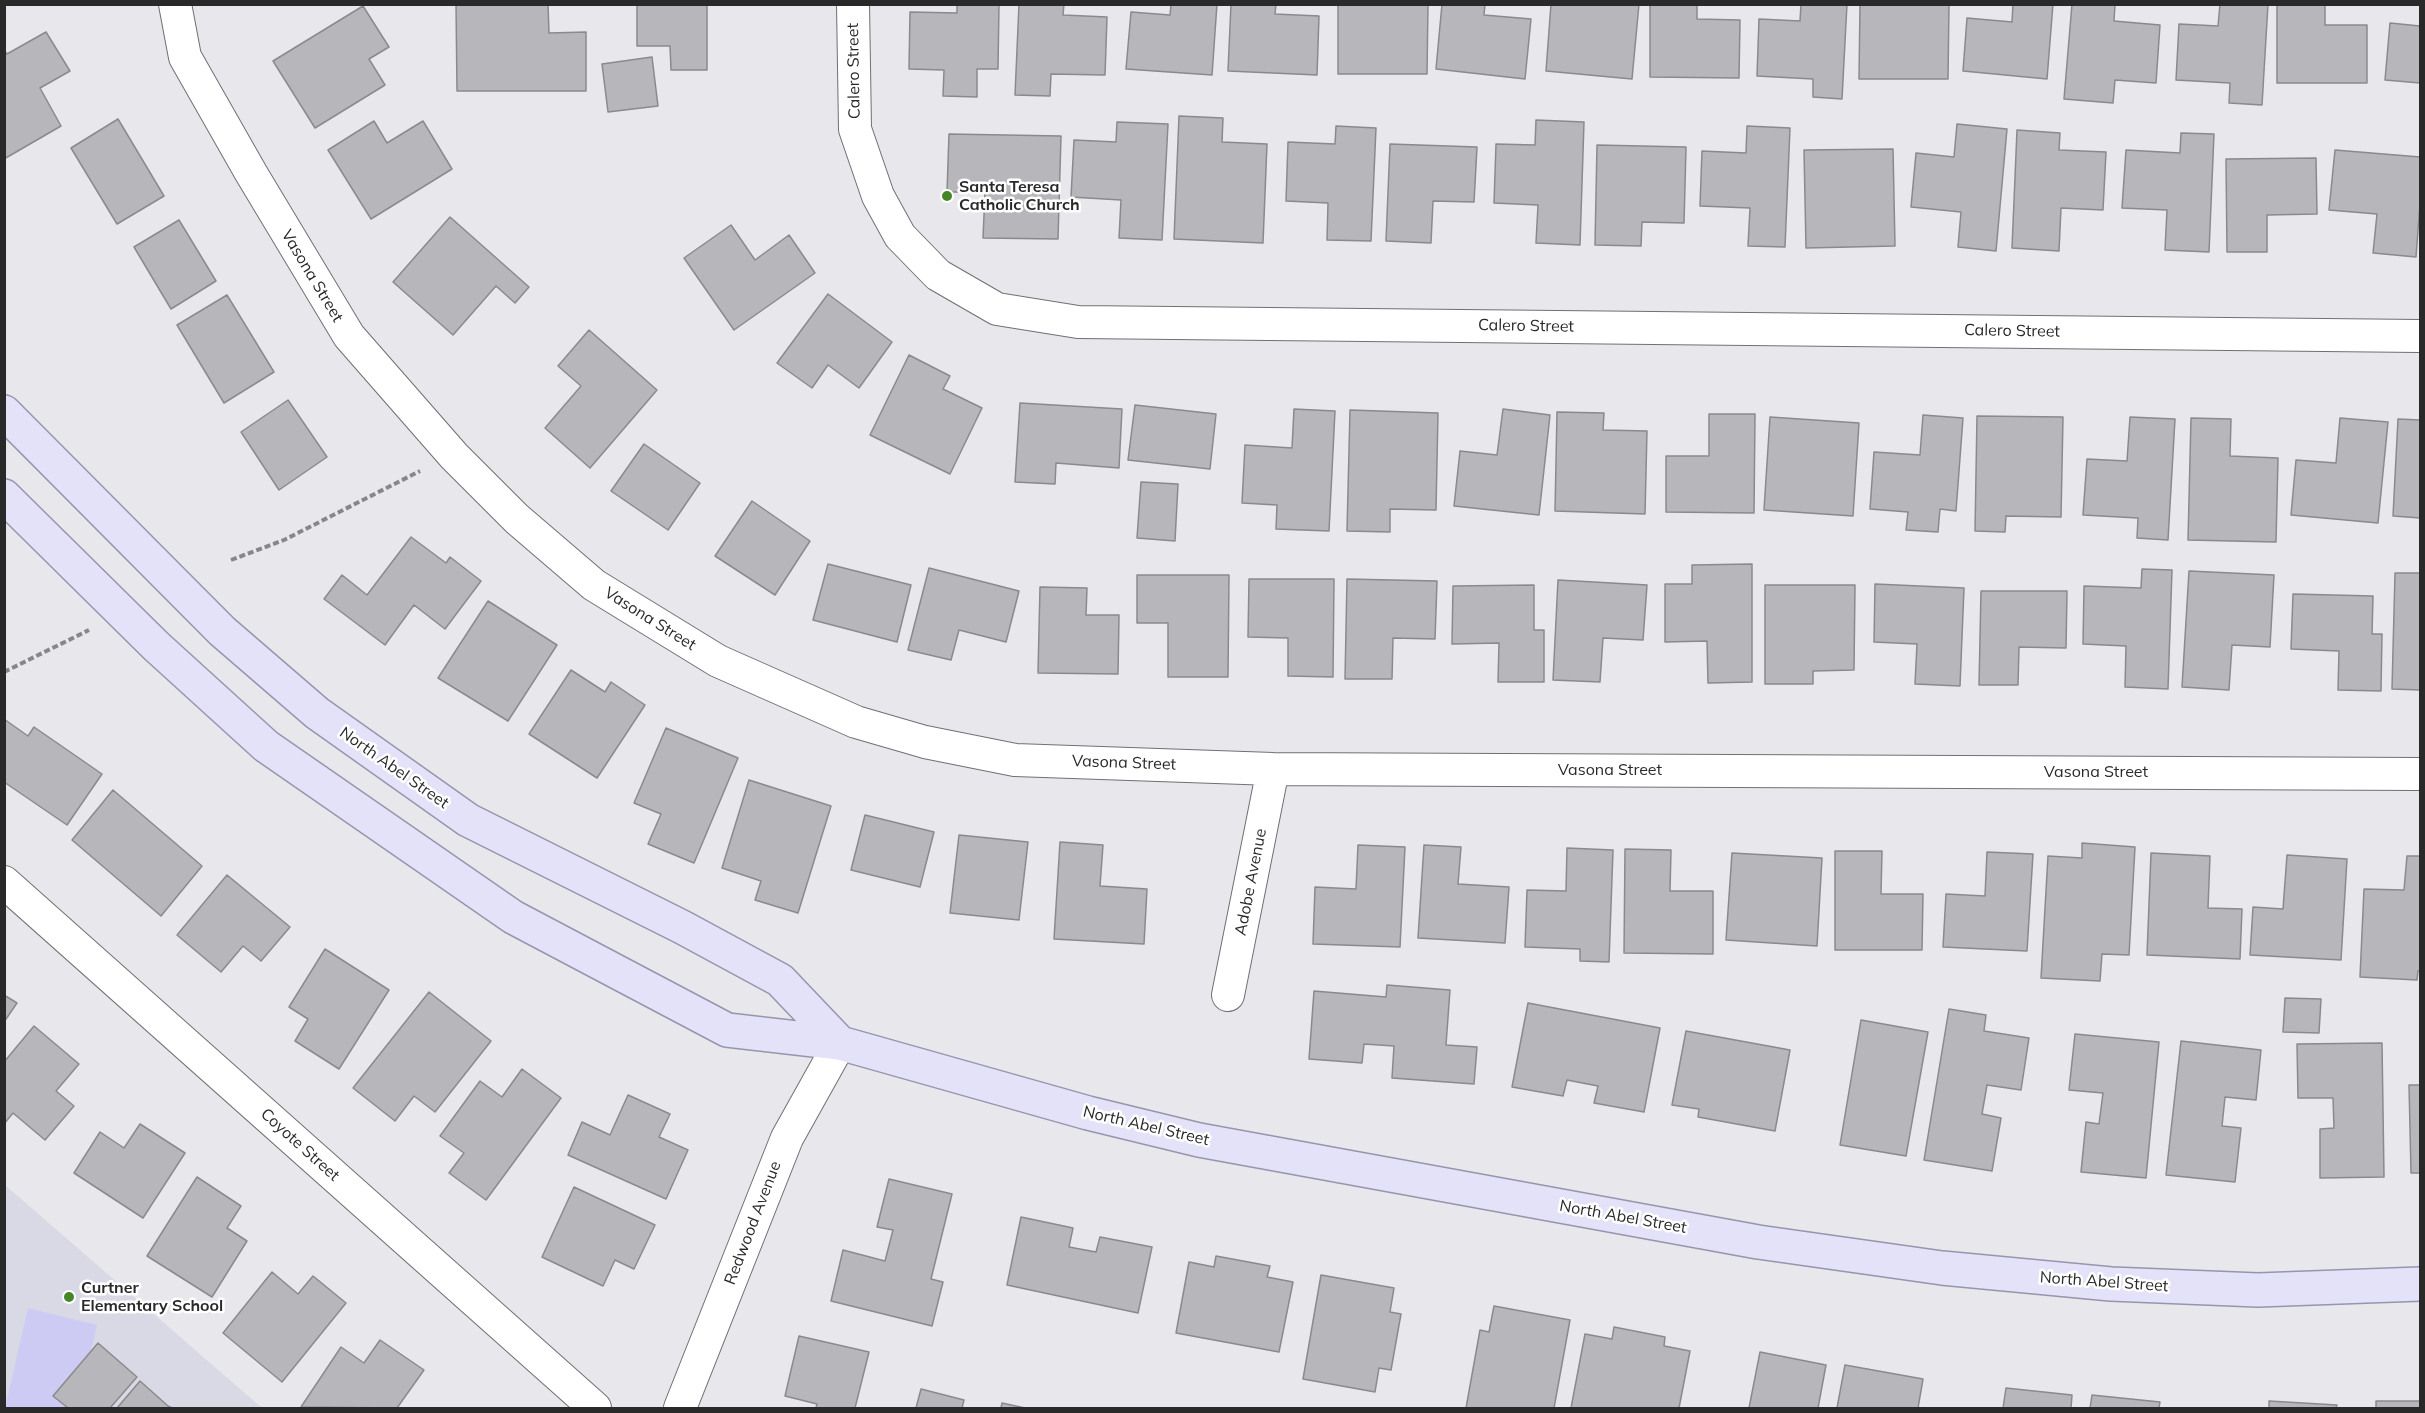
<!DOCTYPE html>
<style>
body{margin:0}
#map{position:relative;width:2425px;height:1413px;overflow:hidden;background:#e7e7ec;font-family:Mulish,sans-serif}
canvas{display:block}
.frame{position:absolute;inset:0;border:6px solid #29292a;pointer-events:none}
</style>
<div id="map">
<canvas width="2425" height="1413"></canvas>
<div class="frame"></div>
</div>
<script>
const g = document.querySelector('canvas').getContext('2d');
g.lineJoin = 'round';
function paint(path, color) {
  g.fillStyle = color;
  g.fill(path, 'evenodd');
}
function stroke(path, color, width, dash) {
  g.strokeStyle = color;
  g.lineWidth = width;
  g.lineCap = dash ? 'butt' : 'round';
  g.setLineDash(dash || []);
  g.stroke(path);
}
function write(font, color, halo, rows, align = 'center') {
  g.font = font + ' Mulish,sans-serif';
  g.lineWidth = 5;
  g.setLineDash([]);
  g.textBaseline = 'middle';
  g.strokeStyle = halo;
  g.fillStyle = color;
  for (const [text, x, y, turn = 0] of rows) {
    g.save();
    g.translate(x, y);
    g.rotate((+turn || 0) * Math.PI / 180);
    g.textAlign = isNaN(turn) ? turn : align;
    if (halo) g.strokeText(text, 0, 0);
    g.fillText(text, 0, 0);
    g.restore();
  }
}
const built = new Path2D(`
 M5 1185 262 1408H5Z`);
const green = new Path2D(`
 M28 1308 97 1325 77 1408H5Z`);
const building = new Path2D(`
 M456 4H548L549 33 586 32V91H457Z
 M637 4H707V70H671L670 46H637Z
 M957 4H999L998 69H977V97L943 96 944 70 909 69 910 12 957 13Z
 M1019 4H1064L1063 15 1107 17 1105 75 1051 74 1050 96 1015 95Z
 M1171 4H1217L1212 75 1126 69 1131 12 1170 15Z
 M1231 4H1276L1275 14 1319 16 1317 75 1228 71Z
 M1338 4H1428L1427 74H1338Z
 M1442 4H1485L1484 15 1531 19 1525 79 1436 69Z
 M1551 4H1639L1632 79 1546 71Z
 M1650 4H1697V19L1740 20 1739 78 1650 77Z
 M1801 4H1847L1842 99 1813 97V79L1757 76 1759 19 1800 21Z
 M1860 4H1949L1948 79H1859Z
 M2013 4H2053L2047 79 1963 71 1967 18 2012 22Z
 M2072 4H2115L2114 21 2160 25 2156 83 2115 80 2113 103 2064 99Z
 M2220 4H2268L2262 105 2229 103 2230 83 2176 80 2179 24 2218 26Z
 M2277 4H2325V25H2367V83H2277Z
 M363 6 389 47 369 59 385 85 315 128 273 61Z
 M2390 23 2420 26V83L2385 80Z
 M46 32 70 71 40 88 61 126 4 159V50L7 54Z
 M652 57 658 106 608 112 602 64Z
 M1179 116 1223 118 1222 142 1267 144 1263 243 1174 239Z
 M118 119 164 196 117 224 71 148Z
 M1536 120 1584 122 1580 245 1536 243 1538 205 1494 203 1496 144 1535 145Z
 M374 121 387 143 423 121 452 169 371 219 328 150Z
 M1117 122 1168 124 1162 240 1119 238 1121 200 1071 197 1074 140 1116 142Z
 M1957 124 2007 129 1996 251 1958 247 1961 212 1911 207 1916 153 1954 157Z
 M1336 126 1376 128 1371 241 1327 240 1328 203 1286 201 1288 142 1335 144Z
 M1747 126 1790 128 1785 247 1748 246 1750 208 1700 206 1702 151 1746 153Z
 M2017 130 2060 133 2059 150 2106 152 2103 210 2061 208 2059 251 2012 248Z
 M2181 133 2214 134 2209 252 2165 250 2167 210 2122 208 2126 150 2180 153Z
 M949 134 1061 136 1058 239 983 238 985 192H947Z
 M1390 144 1477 147 1474 202 1433 201 1431 243 1386 241Z
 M1597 145 1686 147 1684 223 1642 222 1641 246 1595 245Z
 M1893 149 1895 246 1806 248 1804 150Z
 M2335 150 2420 157V204L2416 257 2373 253 2377 214 2329 210Z
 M2316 158 2317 214 2267 215V252H2227L2226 159Z
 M450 217 529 287 515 303 496 286 453 335 393 282Z
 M179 220 216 281 171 309 134 247Z
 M731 225 755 260 789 235 815 273 734 330 684 258Z
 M828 294 892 342 859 388 828 365 812 388 777 363Z
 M227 295 274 372 224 403 177 325Z
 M589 330 657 390 590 468 545 428 581 386 558 366Z
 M909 355 950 376 943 389 982 408 950 474 870 435Z
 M288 400 327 457 279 490 241 432Z
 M1020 403 1122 409 1119 468 1056 463 1055 484 1015 482Z
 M1135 405 1216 414 1210 469 1128 460Z
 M1294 409 1335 411 1329 531 1276 529 1277 505 1242 503 1245 445 1292 448Z
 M1503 409 1550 415 1539 515 1454 506 1460 451 1497 455Z
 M1350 410 1438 413 1436 510 1390 509V532L1347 531Z
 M1557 412 1604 413 1603 430 1647 431 1645 514 1555 511Z
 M1709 414H1755L1754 513 1666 512V456H1709Z
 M1923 415 1963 418 1956 511 1940 509 1938 532 1906 530 1908 512 1870 509 1874 452 1920 455Z
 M1977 416 2063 417 2061 517 2006 516 2005 532 1975 531Z
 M1770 417 1859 423 1853 516 1764 510Z
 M2130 417 2175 419 2168 540 2137 538 2138 518 2083 515 2087 459 2127 461Z
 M2191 418 2231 419 2230 456 2278 458 2276 542 2188 540Z
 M2340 418 2388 422 2378 523 2291 515 2296 460 2336 463Z
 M2398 419 2420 420V518L2393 516Z
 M644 444 700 483 668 530 611 491Z
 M1141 482 1178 484 1175 541 1137 538Z
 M752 501 810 541 775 595 715 556Z
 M411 537 446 563 450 557 481 581 445 629 414 605 385 645 324 599 342 575 367 595Z
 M828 564 911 585 897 642 813 620Z
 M1752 564V682L1708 683 1707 641 1665 642V584H1692V565Z
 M929 568 1019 591 1006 642 959 630 951 660 908 650Z
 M2142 569 2172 570 2168 689 2125 687 2126 646 2083 644 2084 586 2141 588Z
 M2189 571 2274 575 2270 647 2232 645 2229 690 2182 687Z
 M2395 573H2420V690L2392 689Z
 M1137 575H1229L1228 677H1168V623H1137Z
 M1249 579H1334L1333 677 1288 676V638L1248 637Z
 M1347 579 1437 581 1435 639 1393 638 1392 679H1345Z
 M1558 580 1647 585 1643 640 1603 638 1600 682 1553 680Z
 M1875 584 1964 588 1960 686 1915 684 1917 644 1874 642Z
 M1534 585V630H1544V682H1498L1499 643 1452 644 1453 586Z
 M1765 585H1855L1854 670 1813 671V684H1765Z
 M1040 587 1087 588 1086 615H1119L1118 674 1038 673Z
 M1981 591H2067L2066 648 2019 647 2018 685H1979Z
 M2293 594 2373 596 2372 634H2382L2381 691 2338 690 2339 651 2291 649Z
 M488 601 557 645 508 721 438 678Z
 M571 670 605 692 611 682 645 705 597 778 529 734Z
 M4 719 28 736 34 727 102 774 67 825 4 782Z
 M666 728 738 758 694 863 648 844 661 814 634 803Z
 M749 780 831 806 798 913 755 900 761 881 722 868Z
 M113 790 202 866 161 916 72 840Z
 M865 815 934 832 920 887 851 870Z
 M959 835 1028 842 1019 920 950 913Z
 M1060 842 1103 845 1100 886 1147 889 1144 944 1054 939Z
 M2082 843 2135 847 2129 955 2102 954 2100 981 2041 978 2048 856 2082 858Z
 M1358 845 1405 847 1400 947 1313 944 1315 887 1356 889Z
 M1424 845 1461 847 1458 884 1509 887 1505 943 1418 938Z
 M1567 848 1613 850 1609 962 1580 961V949L1525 947 1527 890 1566 891Z
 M1625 849 1671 850 1670 891H1713V954L1624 953Z
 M1835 851H1882L1881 894H1923L1922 950H1835Z
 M1987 852 2033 854 2027 951 1943 947 1946 894 1985 896Z
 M1732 853 1822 858 1817 946 1726 940Z
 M2151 853 2210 856 2208 908 2242 909 2240 959 2147 955Z
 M2287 855 2347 859 2341 960 2250 955 2253 907 2283 909Z
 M2407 856H2420V971H2418L2417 980 2360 977 2364 889 2404 890Z
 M227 875 290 927 261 961 243 946 221 972 177 935Z
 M325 949 389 990 339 1069 295 1041 308 1019 289 1007Z
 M1387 985 1450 990 1446 1045 1477 1047 1474 1084 1392 1078 1394 1046 1364 1044 1362 1063 1309 1059 1314 991 1386 997Z
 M429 992 491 1041 435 1112 414 1096 395 1121 353 1088Z
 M4 995 17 1003 4 1022Z
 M2285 998 2321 999 2319 1033 2283 1032Z
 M1528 1003 1660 1028 1644 1112 1594 1103 1598 1086 1567 1080 1563 1096 1512 1087Z
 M1949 1009 1986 1015 1984 1031 2029 1038 2021 1090 1987 1085 1982 1114 2001 1118 1992 1171 1924 1160Z
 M1861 1020 1928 1032 1906 1156 1840 1145Z
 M34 1026 79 1064 56 1091 74 1106 45 1140 13 1113 4 1124V1062Z
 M1686 1031 1790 1050 1775 1131 1698 1117 1699 1109 1672 1105Z
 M2075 1034 2159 1042 2146 1178 2081 1172 2086 1122 2099 1124 2103 1093 2069 1090Z
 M2181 1041 2261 1050 2256 1100 2225 1097 2222 1126 2241 1128 2235 1182 2166 1175Z
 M2382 1043 2384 1177 2320 1178V1129L2334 1128 2333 1098H2298L2297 1044Z
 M522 1069 561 1098 486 1200 449 1173 464 1153 440 1136 480 1081 502 1097Z
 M2409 1085H2420V1173H2411Z
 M628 1095 670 1114 659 1137 688 1150 666 1199 568 1155 582 1122 610 1135Z
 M140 1124 185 1153 143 1218 74 1173 100 1132 124 1148Z
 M197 1177 241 1206 227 1228 247 1241 212 1297 147 1256Z
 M889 1179 952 1194 931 1279 943 1282 932 1326 831 1301 843 1250 885 1261 893 1230 877 1227Z
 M574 1187 655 1225 634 1269 615 1260 603 1286 542 1257Z
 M1021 1217 1073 1228 1069 1247 1096 1252 1100 1237 1152 1247 1138 1313 1007 1285Z
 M1216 1256 1270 1266 1267 1277 1293 1282 1279 1352 1176 1333 1189 1262 1214 1267Z
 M272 1272 298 1294 313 1276 346 1303 282 1382 223 1333Z
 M1321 1275 1394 1288 1390 1312 1401 1314 1391 1370 1379 1368 1375 1392 1303 1379Z
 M1494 1306 1570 1320 1554 1408H1466L1480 1330 1489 1332Z
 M1614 1327 1665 1337 1664 1346 1690 1351 1679 1408H1571L1585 1334 1612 1339Z
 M799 1336 869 1352 855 1408H816L817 1404 785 1396Z
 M380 1340 424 1370 397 1408 301 1407 341 1347 364 1363Z
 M98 1343 137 1377 110 1408H68L53 1396Z
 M1760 1352 1826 1365 1818 1408H1749Z
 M1845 1365 1923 1379 1918 1408H1837Z
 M140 1381 168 1406 172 1408H117Z
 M2006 1388 2072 1395 2071 1408H2003Z
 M921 1389 964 1400 962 1408H916Z
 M2092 1395 2160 1402 2159 1408H2090Z
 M2269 1401 2337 1405 2336 1408H2269Z
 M2376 1401H2420V1408H2376Z
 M1002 1403 1025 1408H1001Z`);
const path = new Path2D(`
 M231 560 284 540 420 471
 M4 672 89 630`);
const minor = new Path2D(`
 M175 4 185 57 251 173 349 336 454 456 517 519 594 585 718 661 856 722 925 742 1015 760 1273 769 2420 774
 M853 4 855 129 878 196 900 236 938 275 997 309 1078 322 2420 336
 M4 882 595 1408
 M1228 995 1273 769
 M680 1408 787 1138 840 1043`);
const primary = new Path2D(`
 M4 412 222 631 317 713 468 820 682 927 780 980 840 1043
 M4 496 156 646 266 746 513 917 727 1030 840 1043 1088 1113 1199 1140 1758 1242 1942 1268 2111 1284 2258 1290 2420 1284`);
const markers = [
 [947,196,6,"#448628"],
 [69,1297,6,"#448628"]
];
const streetNames = [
 ["Calero Street",854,71,-91],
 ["Vasona Street",312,276,59],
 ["Calero Street",1526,326,1],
 ["Calero Street",2012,331,1],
 ["Vasona Street",650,619,32],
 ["Vasona Street",1124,763,2],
 ["North Abel Street",394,768,35],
 ["Vasona Street",1610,770],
 ["Vasona Street",2096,772],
 ["Adobe Avenue",1251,882,-79],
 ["North Abel Street",1146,1126,13],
 ["Coyote Street",300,1145,42],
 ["North Abel Street",1623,1217,10],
 ["Redwood Avenue",753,1223,-69],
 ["North Abel Street",2104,1282,4]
];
const poiNames = [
 ["Santa Teresa",959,187],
 ["Catholic Church",959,205],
 ["Curtner",81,1288],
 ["Elementary School",81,1306]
];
paint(built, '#d9d9e5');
paint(green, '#cdcbf4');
paint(building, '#b6b6bb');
stroke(building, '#8a8a8e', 1.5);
stroke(minor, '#707074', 34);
stroke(primary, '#9695ad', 36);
stroke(path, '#87878a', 4, [6, 3]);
stroke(minor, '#fff', 32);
stroke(primary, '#e3e2f8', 33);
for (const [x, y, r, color] of markers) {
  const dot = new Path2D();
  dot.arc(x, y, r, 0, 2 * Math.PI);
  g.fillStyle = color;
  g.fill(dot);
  stroke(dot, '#fff', 2);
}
write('16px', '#29292a', '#fff', streetNames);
write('bold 16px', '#29292a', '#fff', poiNames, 'left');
</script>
